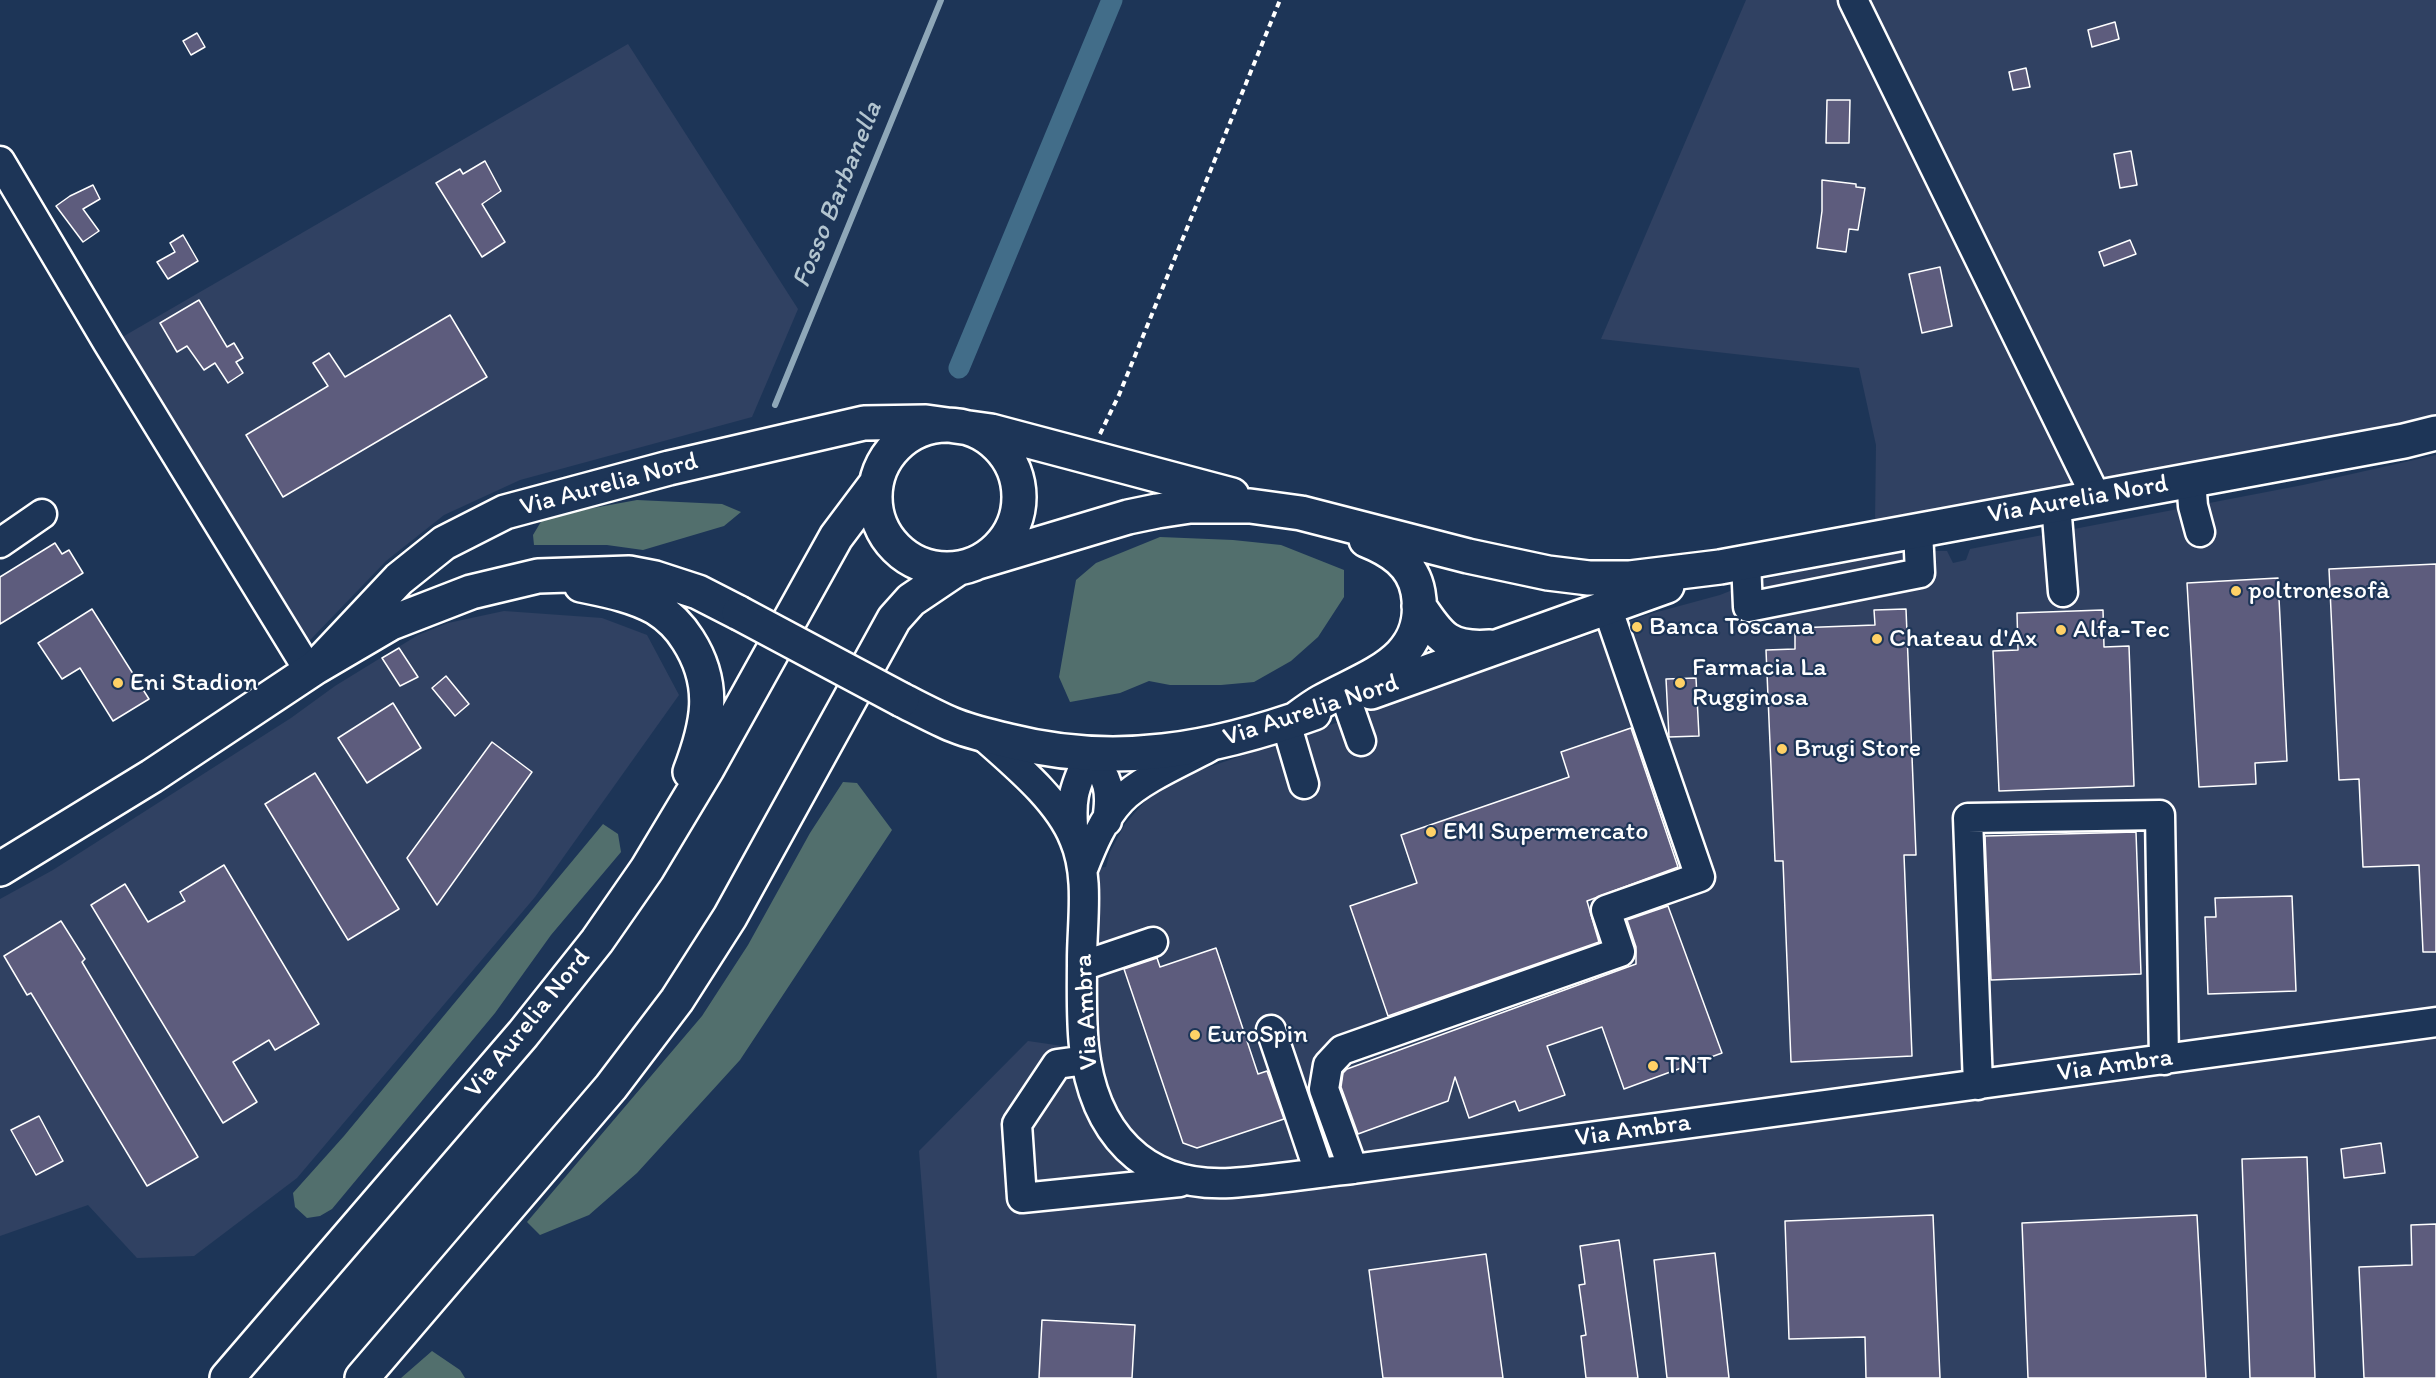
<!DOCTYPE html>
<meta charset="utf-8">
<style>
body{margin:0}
canvas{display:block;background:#1d3557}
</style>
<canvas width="2436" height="1378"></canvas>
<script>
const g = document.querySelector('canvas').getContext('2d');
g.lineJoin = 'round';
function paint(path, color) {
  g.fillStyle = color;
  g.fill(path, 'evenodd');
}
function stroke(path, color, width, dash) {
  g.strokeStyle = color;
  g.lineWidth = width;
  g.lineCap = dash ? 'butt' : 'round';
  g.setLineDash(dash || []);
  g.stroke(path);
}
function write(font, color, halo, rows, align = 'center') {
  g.font = font + ' Itim,sans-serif';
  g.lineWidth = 4.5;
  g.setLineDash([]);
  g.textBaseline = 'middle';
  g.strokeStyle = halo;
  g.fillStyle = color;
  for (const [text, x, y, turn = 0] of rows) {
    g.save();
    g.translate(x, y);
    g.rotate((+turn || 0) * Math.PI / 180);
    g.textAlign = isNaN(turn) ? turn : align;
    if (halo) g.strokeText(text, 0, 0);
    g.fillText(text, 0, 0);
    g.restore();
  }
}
const built = new Path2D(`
 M1746 0H2436V421L1875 524 1876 445 1859 368 1601 339Z
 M628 44 798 309 752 417 520 480 444 515 386 561 290 661 100 350Z
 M2436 455V1378H937L919 1151 1028 1041 1069 1047V872L1106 867 1110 852 1125 824 1147 799 1160 789 1189 774 1650 614 1720 595 1753 582 1828 565 1909 551H1947L1953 563 1966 560 1970 549 2303 485Z
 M504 611 602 618 647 635 679 695 535 897 297 1178 194 1256 137 1258 88 1205 0 1236V899L53 870 291 718 335 686 418 635 448 623Z`);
const green = new Path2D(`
 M637 500 722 504 741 512 724 526 643 550 607 545H534L533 535 542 520 577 511Z
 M1160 537 1233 540 1281 545 1344 570V597L1318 637 1291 661 1254 682 1221 685H1170L1149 681 1120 693 1070 702 1059 677 1076 580 1096 563Z
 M843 782 857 783 892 830 740 1060 637 1173 589 1215 540 1235 527 1222 702 1016 748 945 810 833Z
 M603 824 618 834 621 852 551 935 495 1013 332 1209 320 1216 307 1218 295 1207 293 1193 344 1136Z
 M432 1351 460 1370 465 1378H401Z`);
const stream = new Path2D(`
 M775 405 941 0`);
const canal = new Path2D(`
 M959 368 1112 0`);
const building = new Path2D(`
 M2115 22 2119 39 2092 47 2088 30Z
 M197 33 205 47 191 55 183 41Z
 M2026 68 2030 87 2013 90 2009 72Z
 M1827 100H1850L1849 143H1826Z
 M2131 151 2137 185 2120 188 2114 154Z
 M485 161 501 191 482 204 505 242 482 257 436 183 460 169 463 174Z
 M1822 180 1856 184V187L1865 188 1858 230 1849 229 1846 252 1817 248 1822 211Z
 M93 185 100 199 83 209 99 231 83 242 56 206 70 196Z
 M183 235 198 261 168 279 157 262 175 252 170 243Z
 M2130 240 2136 254 2104 266 2099 252Z
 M1940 267 1952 326 1922 333 1909 274Z
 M199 300 227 347 234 343 243 358 236 362 243 373 228 383 215 363 204 370 187 346 177 352 160 323Z
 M450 315 487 377 283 497 246 435 328 386 313 363 329 353 345 377Z
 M55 543 62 554 69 550 83 573 0 624V577Z
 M2436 564V952H2423L2419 865 2363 867 2359 779 2339 780 2329 569Z
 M2278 578 2287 761 2255 763 2256 784 2199 787 2187 583Z
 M92 609 149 699 113 721 80 668 62 679 38 643Z
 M1906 609 1916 855H1904L1912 1056 1791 1062 1783 861H1775L1766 650 1795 649V628L1875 625 1874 610Z
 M2103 610 2104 647 2129 646 2134 786 1999 791 1993 651 2018 650 2017 613Z
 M399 648 418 677 400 686 382 658Z
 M446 676 469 704 455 716 432 688Z
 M1696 678 1699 736 1669 737 1666 679Z
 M393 703 421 748 367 783 338 738Z
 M1631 728 1678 867 1587 901 1599 942 1388 1016 1350 906 1417 883 1401 835 1569 777 1561 752Z
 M492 742 532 772 437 905 407 858Z
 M315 773 399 909 348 940 265 804Z
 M2136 832 2141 974 1991 980 1985 836Z
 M224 865 319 1024 275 1050 269 1040 233 1062 257 1102 223 1123 91 905 125 884 148 922 185 901 180 892Z
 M2292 896 2296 991 2208 994 2205 917H2216L2215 898Z
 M1668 906 1722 1053 1624 1089 1602 1027 1547 1046 1565 1095 1519 1111 1515 1101 1469 1118 1455 1077 1448 1101 1358 1134 1341 1087 1343 1073 1347 1069 1636 964V947L1627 920Z
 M61 921 85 959 82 962 198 1157 147 1186 31 993 27 995 4 956Z
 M1216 948 1258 1074 1267 1071 1284 1119 1197 1148 1183 1143 1124 969 1157 958 1160 967Z
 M39 1116 63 1161 36 1175 11 1130Z
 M2381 1143 2385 1173 2344 1178 2341 1149Z
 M2307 1157 2315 1378H2250L2242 1159Z
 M1933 1215 1940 1378H1866L1865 1337 1789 1339 1785 1221Z
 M2197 1215 2206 1378H2028L2022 1223Z
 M2436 1224V1378H2364L2359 1267 2412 1265 2411 1225Z
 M1619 1240 1638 1378H1586L1581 1336 1586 1335 1579 1285 1585 1284 1580 1246Z
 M1715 1253 1729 1378H1667L1654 1260Z
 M1486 1254 1503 1378H1383L1369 1270Z
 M1042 1320 1135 1325 1132 1378H1039Z`);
const path = new Path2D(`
 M1100 434 1119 395 1280 0`);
const minor = new Path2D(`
 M1853 0 2096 497
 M0 161 108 343 309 671
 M2191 479 2193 506 2200 532
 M2056 504 2063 592
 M0 543 42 514
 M1746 562 1748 607 1920 573 1918 530
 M1347 701 1361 741
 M1286 723 1304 784
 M982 735C1013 763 1058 799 1074 839 1090 876 1082 922 1082 960 1082 989 1081 1018 1084 1046 1093 1131 1142 1188 1231 1183 1272 1180 1313 1173 1353 1169L2436 1022
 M1074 838C1070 799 1073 790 1089 755 1109 778 1112 791 1107 821
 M1083 869C1092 846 1103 819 1121 800 1140 780 1182 762 1208 748
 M1082 966 1153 942
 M1271 1030 1319 1172
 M1086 1060 1057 1064 1017 1124 1022 1198 1180 1182
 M1978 1085 1968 818 2160 815 2164 1060
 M1353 1169 1324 1089 1328 1065 1342 1050 1620 952 1606 910 1700 877 1607 607`);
const major = new Path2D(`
 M875 497a72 72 0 1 1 144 0a72 72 0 1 1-144 0Z
 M978 562 1128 517 1157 511 1190 506H1250L1301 513 1468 556 1548 573 1589 578H1630L1720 567 2404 441 2436 433
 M581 585C605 590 633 595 656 608 669 616 680 627 688 640 717 685 708 725 690 772
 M1419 606C1440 638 1449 650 1490 647
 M316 667 399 579 444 543 505 512 669 468 864 423 926 422 991 431 1232 495
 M1371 692 1667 586
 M902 700C918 708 935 717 951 724 970 732 989 736 1009 741 1116 768 1212 750 1314 713
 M1295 720C1303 714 1312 707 1321 702 1367 676 1430 661 1418 592 1413 564 1391 550 1366 540
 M0 869 152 776 316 667 391 623 471 592 538 576 629 573 655 578 698 592 739 613
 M227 1378 523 1034 597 941 647 869 707 769 836 537 875 485
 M362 1378 611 1087 677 1000 730 917 894 619 911 600 957 569`);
const majorBridge = new Path2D(`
 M739 613 902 700`);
const markers = [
 [2236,591,6,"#ffd166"],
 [1637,627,6,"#ffd166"],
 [2061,630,6,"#ffd166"],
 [1877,639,6,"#ffd166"],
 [118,683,6,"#ffd166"],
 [1680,683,6,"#ffd166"],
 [1782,749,6,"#ffd166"],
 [1431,832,6,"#ffd166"],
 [1195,1035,6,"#ffd166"],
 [1653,1066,6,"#ffd166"]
];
const streetNames = [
 ["Via Aurelia Nord",609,485,-15],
 ["Via Aurelia Nord",2078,500,-10],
 ["Via Aurelia Nord",1311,711,-18],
 ["Via Ambra",1087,1012,-93],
 ["Via Aurelia Nord",528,1024,-51],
 ["Via Ambra",2115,1066,-8],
 ["Via Ambra",1633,1131,-8]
];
const poiNames = [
 ["poltronesofà",2248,591],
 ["Banca Toscana",1649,627],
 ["Alfa-Tec",2073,630],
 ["Chateau d'Ax",1889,639],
 ["Farmacia La",1692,668],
 ["Rugginosa",1692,698],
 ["Eni Stadion",130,683],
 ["Brugi Store",1794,749],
 ["EMI Supermercato",1443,832],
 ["EuroSpin",1207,1035],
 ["TNT",1665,1066]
];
const waterNames = [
 ["Fosso Barbanella",838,195,-68]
];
paint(built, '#304162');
paint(green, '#526f6d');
stroke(stream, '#8ea7b8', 6);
stroke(canal, '#426d89', 21);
paint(building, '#5d5c7d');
stroke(building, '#fff', 1.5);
stroke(minor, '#fff', 33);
stroke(major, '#fff', 38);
stroke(path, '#fff', 4, [6, 4.5]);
stroke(minor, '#1d3557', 28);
stroke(major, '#1d3557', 33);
stroke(majorBridge, '#fff', 38, []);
stroke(majorBridge, '#1d3557', 33);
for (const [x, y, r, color] of markers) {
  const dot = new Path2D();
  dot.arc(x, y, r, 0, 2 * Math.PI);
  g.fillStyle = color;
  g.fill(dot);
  stroke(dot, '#1d3557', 2);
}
write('26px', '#fff', '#1d3557', streetNames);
write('26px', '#fff', '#1d3557', poiNames, 'left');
write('italic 27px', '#b3c5d0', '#1d3557', waterNames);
</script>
